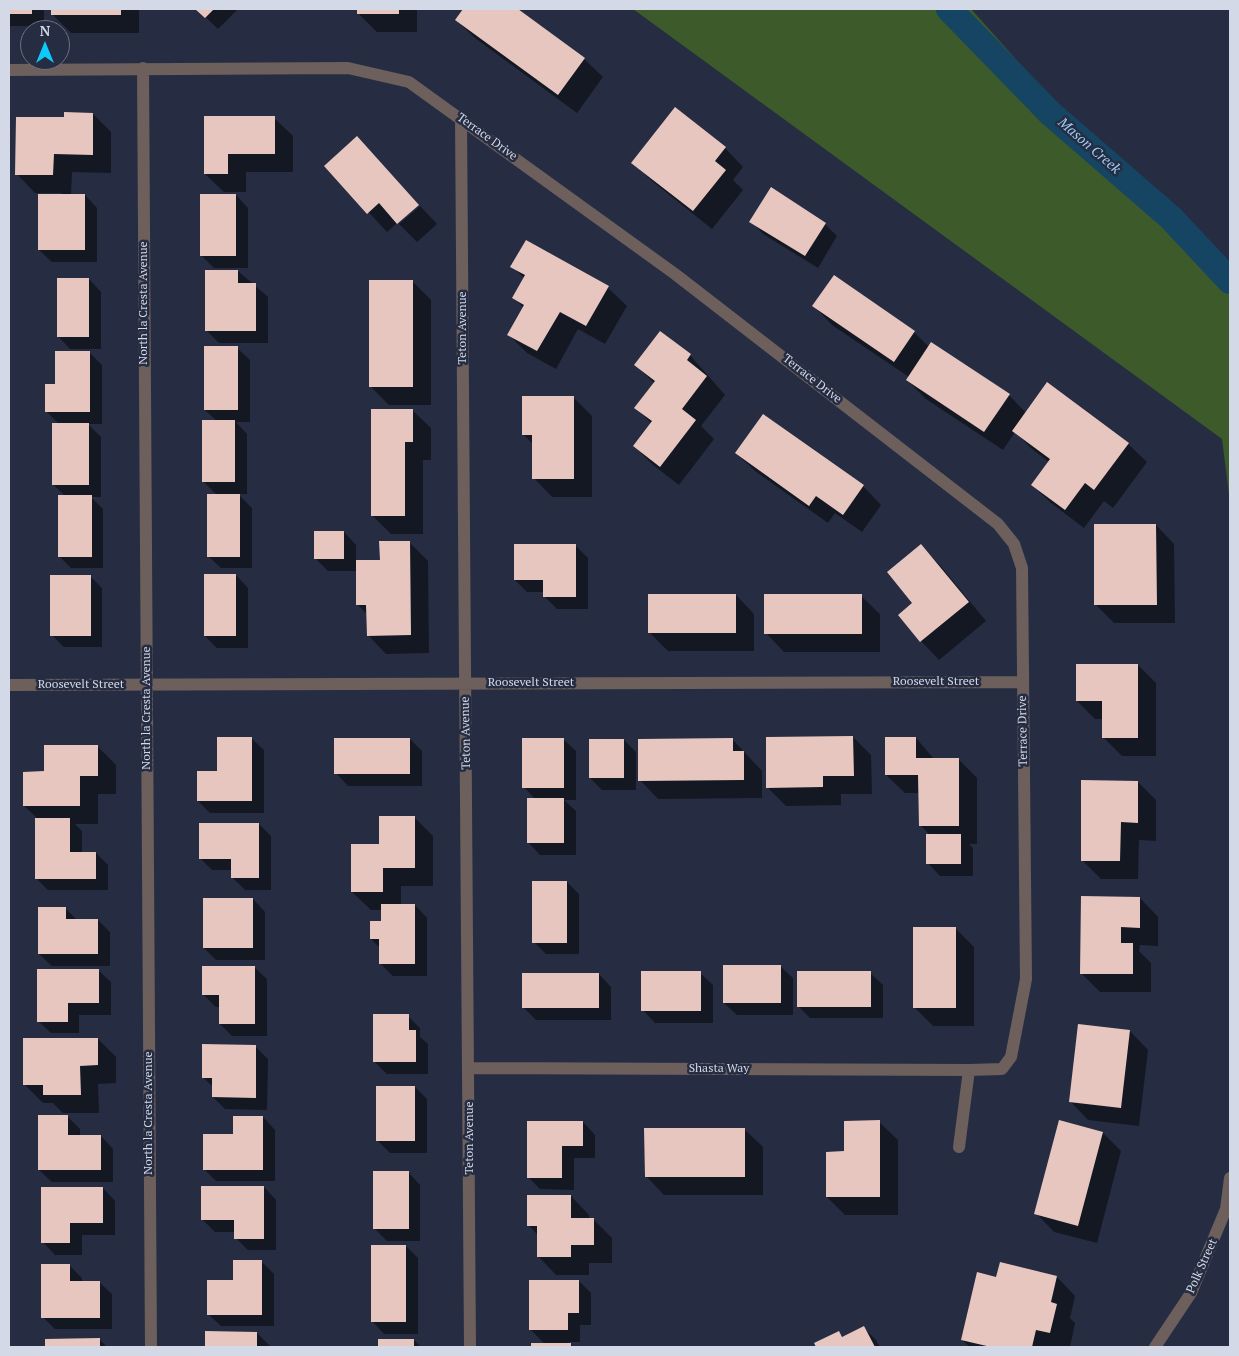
<!DOCTYPE html>
<style>
body{margin:0}
#map{position:relative;width:1239px;height:1356px;overflow:hidden;background:#262d42;font-family:"PT Serif",serif}
canvas{display:block}
.frame{position:absolute;inset:0;border:10px solid #d3d9e6;pointer-events:none}
.north{position:absolute;left:20px;top:20px;width:50px;height:50px;box-sizing:border-box;background:#262d42;border:1px solid #6b7284;border-radius:50%;rotate:0deg;font-size:14px;font-weight:700;line-height:20px;text-align:center;color:#d3d9e6}
.north::after{content:'';display:block;margin:auto;width:18px;height:22px;background:#0ecafa;clip-path:polygon(50% 0,100% 100%,50% 72%,0 100%)}
</style>
<div id="map">
<canvas width="1239" height="1356"></canvas>
<div class="frame"></div>
<div class="north">N</div>
</div>
<script>
const g = document.querySelector('canvas').getContext('2d');
g.lineJoin = 'round';
function paint(path, color) {
  g.fillStyle = color;
  g.fill(path, 'evenodd');
}
function stroke(path, color, width, dash) {
  g.strokeStyle = color;
  g.lineWidth = width;
  g.lineCap = dash ? 'butt' : 'round';
  g.setLineDash(dash || []);
  g.stroke(path);
}
function write(font, color, halo, rows, align = 'center') {
  g.font = font + ' "PT Serif",serif';
  g.lineWidth = 5;
  g.setLineDash([]);
  g.textBaseline = 'middle';
  g.strokeStyle = halo;
  g.fillStyle = color;
  for (const [text, x, y, turn = 0] of rows) {
    g.save();
    g.translate(x, y);
    g.rotate((+turn || 0) * Math.PI / 180);
    g.textAlign = isNaN(turn) ? turn : align;
    if (halo) g.strokeText(text, 0, 0);
    g.fillText(text, 0, 0);
    g.restore();
  }
}
const green = new Path2D(`
 M633 9H971L1080 131 1230 271V502L1222 439Z`);
const shadow = new Path2D(`
 M9 9H44V26H9Z
 M52 9H139V33H71L52 14Z
 M197 9H238L218 29Z
 M359 9H417V32H377L359 14Z
 M465 9H516L584 59 603 77 577 113 475 38 456 20Z
 M93 114 111 132V173L72 172 71 195H85L97 208V262H52L39 250 62 193H35L17 174 65 119Z
 M205 118H274L293 136V172H246V192H224L205 174Z
 M357 138 418 204 387 232 326 166Z
 M725 148 743 167 733 180 743 190 712 229 652 181 633 163Z
 M236 195 248 208V268H214L202 256Z
 M420 206 437 224 417 242 399 224Z
 M751 221 825 224 837 236 818 268 763 234Z
 M526 242 608 288 627 306 605 344 578 329 556 369 527 353 509 335 524 308 513 297 524 278 512 266Z
 M238 271 268 297V343H219L207 331Z
 M89 279 101 292V349H70L58 336Z
 M412 281 431 300V405H389L370 386Z
 M814 306 914 332 929 347 1009 395 1026 413 1128 444 1147 462 1113 508 1104 501 1084 528 1051 503 1032 485 1049 462 1032 449 1015 432 1003 450 926 399 907 380 909 377 832 325Z
 M237 348 250 360V422H236L247 434V494H238L252 508V568H221L208 556 218 496 204 482 217 421 205 410Z
 M89 352 102 365V424H88L101 437V497H91L103 509V568H71L59 556 65 496 53 484 60 425 47 412 56 385Z
 M690 355 725 395 701 426 714 439 679 485 653 465 634 446 652 424 636 408 654 383 636 365Z
 M574 398 592 416V497H552L534 478V445L523 434Z
 M412 410 431 428V460H423V534H391L373 516Z
 M736 453 863 486 881 505 862 532 835 513 828 523 755 471Z
 M1156 525 1174 544 1175 623H1114L1096 605Z
 M344 532 356 545V561H381L409 542 428 561 429 653 386 654 368 635V615L357 604V571H328L316 559Z
 M576 546 588 558V609H557L544 596V592H527L515 580Z
 M921 546 939 564 986 621 939 660 921 641 914 603Z
 M236 575 248 588V648H217L205 636Z
 M90 576 102 588V647H64L52 635Z
 M736 595 754 614V651H668L649 632Z
 M861 596 880 614V652H784L766 633Z
 M1138 665 1156 683V756H1122L1103 737V719H1095L1077 701Z
 M853 737 871 755 872 794H841V805L786 806 767 787Z
 M251 738 264 750V813H210L198 801 219 773Z
 M916 738 934 759H958L977 778V844H969L973 848V876H940L928 863 930 835 920 825V793H905L886 775Z
 M410 739 422 751V786H348L336 773Z
 M563 739 576 751V800H564L576 811V855H540L528 842 535 799 524 787Z
 M732 739 762 771V798L658 799 640 780Z
 M624 740 636 752V790H602L590 778Z
 M97 746 116 765V794H98V824H75L82 831V853H96L108 865V890H48L36 878V817L24 806 46 772Z
 M1138 782 1156 800V841L1139 840 1138 879H1101L1082 860Z
 M414 817 433 836V886H401V905H415L427 918V976H393L380 963V948L371 939 382 922V910H371L352 892 380 845Z
 M259 824 271 836V890H245L232 877V870H212L200 858Z
 M567 882 579 894V954H546L534 942Z
 M1140 898 1158 917V946L1140 945 1139 951 1151 963V992H1100L1081 973Z
 M253 899 265 912V960H216L204 948Z
 M65 908 77 920H98L110 932V966H52L39 954Z
 M955 928 974 947V1026H933L914 1007Z
 M780 966 793 978V1015H737L724 1003Z
 M254 967 267 979V1036H232L220 1024V1007H216L204 995Z
 M98 970 111 982V1015H79V1033H51L38 1021Z
 M700 973 713 985V1023H655L643 1010Z
 M870 973 883 985V1018H810L798 1006Z
 M599 974 611 987V1020H536L524 1008Z
 M408 1016 420 1028V1037L428 1044V1074H387L374 1061Z
 M1130 1031 1148 1050 1139 1126 1088 1120 1070 1101Z
 M98 1039 116 1057V1083L98 1084 99 1113H63L53 1103H43L24 1084Z
 M256 1047 268 1059 267 1110 225 1109 213 1097V1087L203 1077Z
 M415 1087 427 1099V1153H390L377 1140Z
 M68 1117 80 1129V1136H101L113 1149V1182H52L39 1170Z
 M263 1117 275 1130V1181H216L204 1169Z
 M583 1122 595 1135V1158H574V1190L540 1189 528 1177Z
 M879 1122 898 1140V1215H845L827 1197 845 1153Z
 M744 1129 763 1147V1195H664L646 1176Z
 M1103 1133 1121 1151 1097 1243 1054 1232 1036 1213Z
 M408 1172 420 1185V1241H387L374 1228Z
 M264 1187 276 1200V1250H248L236 1238V1232H215L203 1220Z
 M103 1188 115 1201V1235H82V1255H55L43 1242Z
 M571 1196 589 1215V1220H594L612 1238V1263H589V1275H556L538 1256V1235L528 1225Z
 M406 1246 418 1258V1334H384L372 1321Z
 M262 1262 274 1274V1326H221L208 1314 234 1282Z
 M1000 1264 1057 1277 1075 1296 1070 1318 1075 1323 1070 1347H970L962 1340 997 1278Z
 M69 1265 82 1278V1282H99L112 1294V1329H55L43 1317Z
 M579 1281 591 1293V1325H580V1342H568L574 1347H532V1344H545L530 1329Z
 M864 1328 876 1340 880 1347H818L816 1343 838 1332 844 1338Z
 M207 1332 257 1333 271 1347H206Z
 M46 1340H100L107 1347H46Z
 M379 1340H414L421 1347H379Z`);
const canal = new Path2D(`
 M949 9 1050 113 1171 218 1230 281`);
const building = new Path2D(`
 M9 9H32V14H9Z
 M51 9H121V15H51Z
 M195 9H214L205 18Z
 M357 9H399V14H357Z
 M463 9H518L585 58 558 95 455 20Z
 M675 107 726 147 715 161 726 170 693 211 631 163Z
 M64 112 93 113V155L54 154 53 175H15L16 117H64Z
 M204 116H275V154H228V174H204Z
 M357 136 419 205 397 224 379 203 367 214 324 166Z
 M771 187 826 223 805 256 749 222Z
 M38 194H85V250H38Z
 M200 194H236V256H200Z
 M526 240 609 286 586 326 560 312 537 351 507 335 524 305 512 298 525 275 510 267Z
 M205 270H238V283H256V331H205Z
 M834 275 915 331 894 362 812 306Z
 M57 278H89V337H57Z
 M369 280H413V387H369Z
 M660 331 691 354 687 360 707 376 682 409 696 420 660 467 633 446 652 421 634 408 655 381 634 365Z
 M931 342 1010 394 984 432 906 380Z
 M204 346H238V410H204Z
 M55 351H90V412H45V384H55Z
 M1047 382 1129 443 1094 490 1085 483 1065 510 1031 485 1050 459 1012 431Z
 M522 396H574V479H532V435H522Z
 M371 409H413V442H405V516H371Z
 M763 414 864 485 843 515 816 496 809 506 735 453Z
 M202 420H235V482H202Z
 M52 423H89V485H52Z
 M207 494H240V557H207Z
 M58 495H92V557H58Z
 M1094 524H1156L1157 605H1094Z
 M314 531H344V559H314Z
 M379 541H410L411 635 367 636 366 605H356V560H380Z
 M514 544H576V597H543V580H514Z
 M921 544 969 602 920 642 898 615 912 603 887 572Z
 M204 574H236V636H204Z
 M50 575H91V636H50Z
 M648 594H736V633H648Z
 M764 594H862V634H764Z
 M1076 664H1138V738H1102V701H1076Z
 M853 736 854 776H823V787L766 788V737Z
 M217 737H252V801H197V771H217Z
 M885 737H916V758H959V826H919L918 775H885Z
 M334 738H410V774H334Z
 M522 738H564V788H522Z
 M733 738V751H744V780L638 781V739Z
 M589 739H624V778H589Z
 M44 745H98V776H80V806H23V772L44 771Z
 M1081 780 1138 781V823L1121 822 1120 861H1081Z
 M527 798H564V843H527Z
 M379 816H415V868H383V892H351V844H379Z
 M35 818H70V852H96V879H35Z
 M199 823H259V878H231V859H199Z
 M926 834H961V864H926Z
 M532 881H567V943H532Z
 M1081 896 1140 897V928L1121 927V943H1133V974H1080Z
 M203 898H253V948H203Z
 M381 904H415V964H379V939H370V921H381Z
 M38 907H66V919H98V954H38Z
 M913 927H956V1008H913Z
 M723 965H781V1003H723Z
 M202 966H255V1024H219V995H202Z
 M37 969H99V1003H68V1022H37Z
 M641 971H701V1011H641Z
 M797 971H871V1007H797Z
 M522 973H599V1008H522Z
 M373 1014H409V1030H416V1062H373Z
 M1078 1024 1130 1030 1121 1108 1069 1102Z
 M23 1038H98V1065L80 1066 81 1095H43V1085H23Z
 M202 1044 256 1045V1098L212 1097V1078H202Z
 M376 1086H415V1141H376Z
 M38 1115H68V1135H101V1170H38Z
 M233 1116H263V1170H203V1134H233Z
 M880 1120V1197H826V1152L844 1151V1121Z
 M1059 1120 1103 1132 1078 1226 1034 1214Z
 M527 1121H583V1146H562V1178H527Z
 M644 1128H745V1177H645Z
 M373 1171H409V1229H373Z
 M201 1186H264V1239H234V1220H201Z
 M41 1187H103V1223H70V1243H41Z
 M527 1195H571V1218H594V1245H571V1257H537V1226H527Z
 M371 1245H406V1322H371Z
 M233 1260H262V1315H207V1280H233Z
 M1000 1262 1057 1276 1051 1302 1057 1304 1050 1333 1036 1330 1032 1347H991L961 1340 977 1272 996 1277Z
 M41 1264H70V1281H100V1318H41Z
 M529 1280H579V1313H568V1330H529Z
 M864 1326 875 1347H816L814 1343 839 1331 842 1337Z
 M205 1331 257 1332V1347H205Z
 M100 1338V1347H45V1339Z
 M378 1339H414V1347H378Z
 M531 1343H571V1347H531Z`);
const minor = new Path2D(`
 M143 68 151 1347
 M9 70 348 68 409 82 675 274 998 524 1014 544 1022 568 1026 979 1011 1057 1002 1069 969 1070 959 1147
 M461 119 470 1347
 M9 685 1023 682
 M470 1068 969 1070
 M1155 1347 1191 1293 1226 1209 1230 1178`);
const streetNames = [
 ["Terrace Drive",487,137,36],
 ["North la Cresta Avenue",144,303,-90],
 ["Teton Avenue",463,328,-90],
 ["Terrace Drive",812,379,38],
 ["Roosevelt Street",936,682],
 ["Roosevelt Street",531,683],
 ["Roosevelt Street",81,685],
 ["North la Cresta Avenue",147,708,-90],
 ["Terrace Drive",1023,731,-91],
 ["Teton Avenue",466,733,-91],
 ["Shasta Way",719,1069],
 ["North la Cresta Avenue",149,1113,-90],
 ["Teton Avenue",470,1138,-90],
 ["Polk Street",1202,1266,-66]
];
const waterNames = [
 ["Mason Creek",1089,146,41]
];
paint(green, '#3c5a2a');
paint(shadow, '#0007');
stroke(canal, '#164564', 26);
paint(building, '#e8c6c0');
stroke(minor, '#6c5f5c', 12);
write('12px', '#d3d9e6', '#262d42', streetNames);
write('italic 14px', '#9cccf2', '#262d42', waterNames);
</script>
